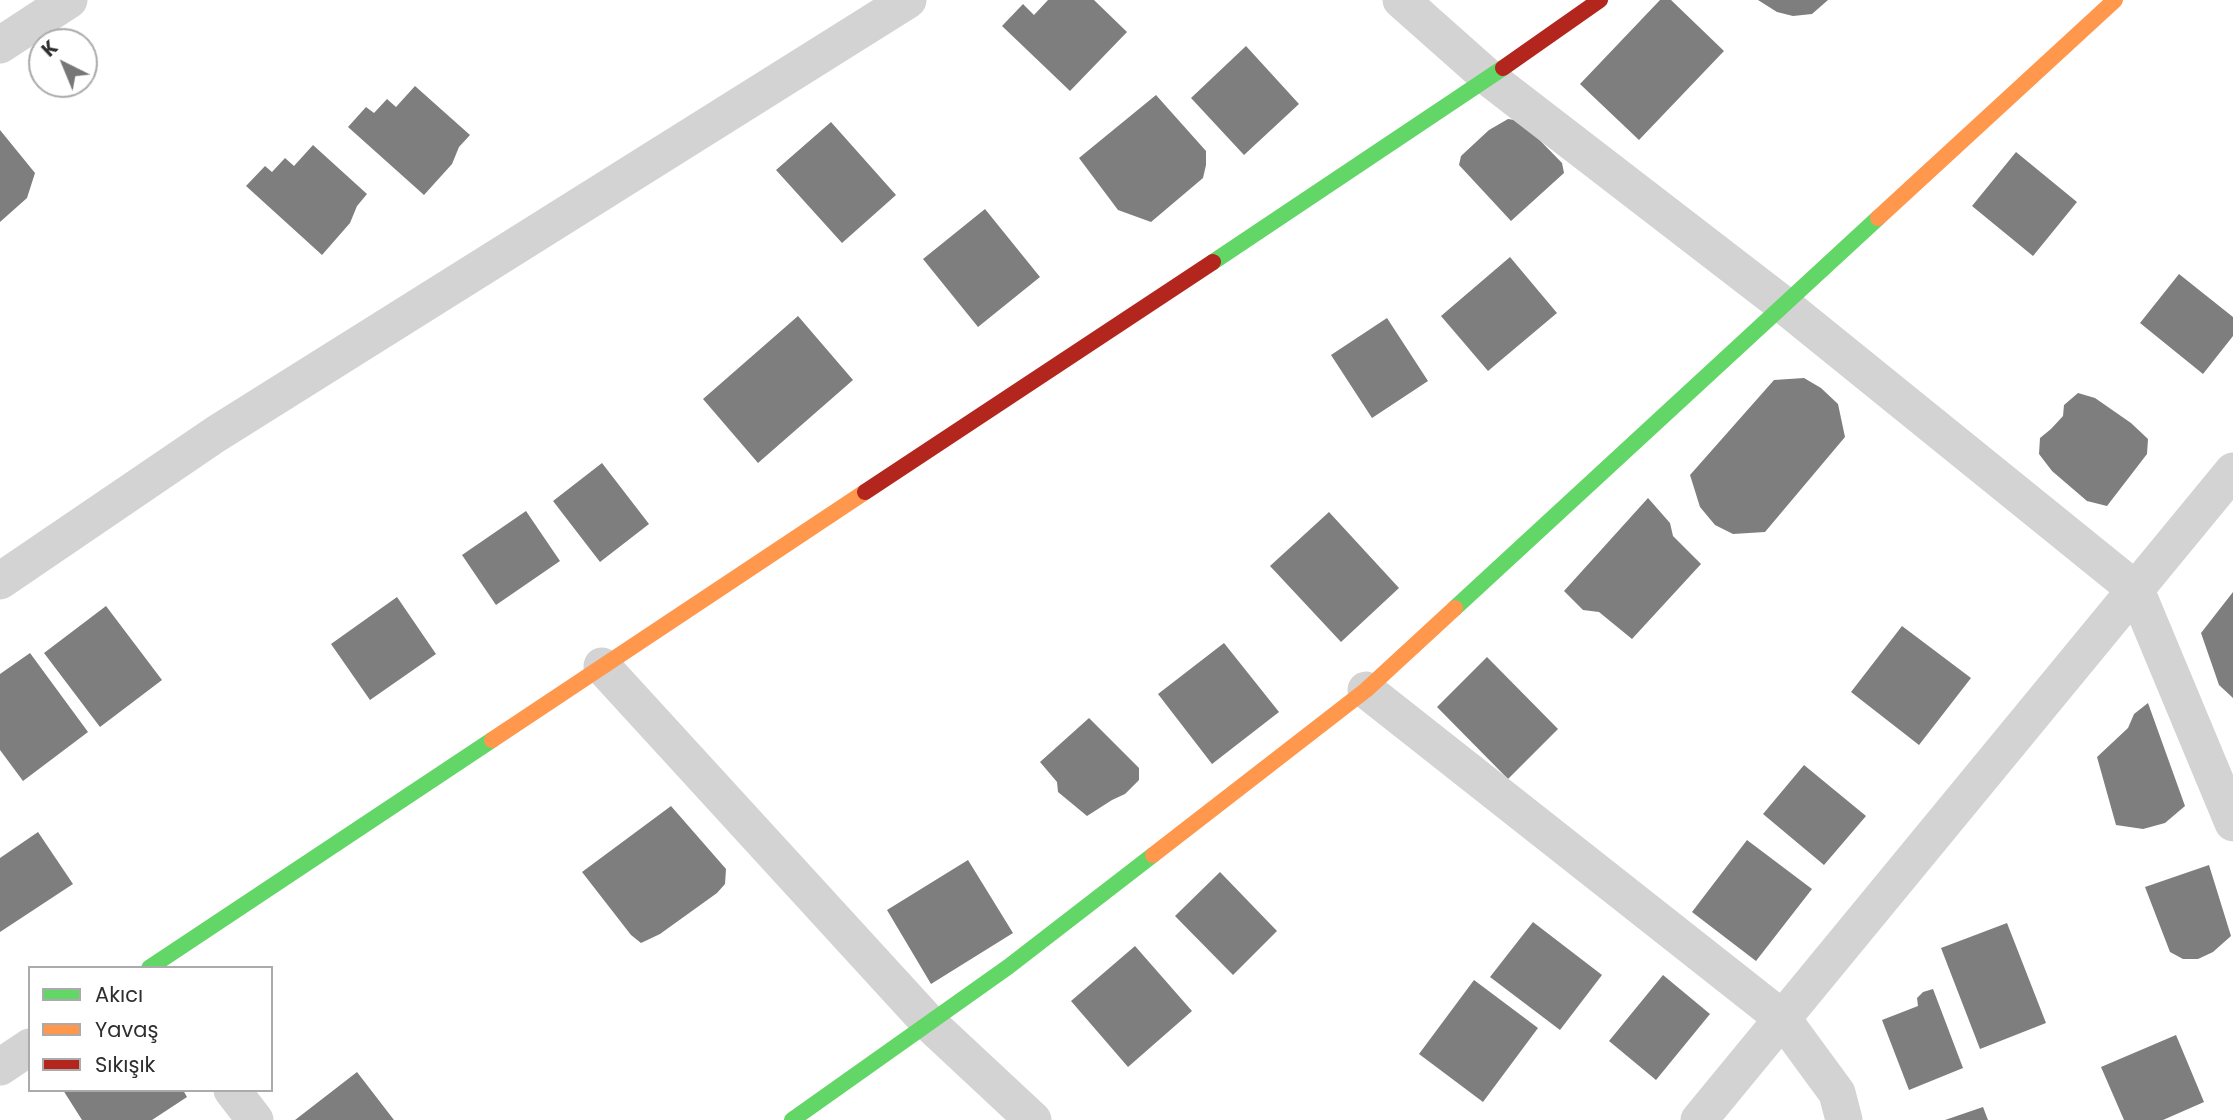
<!DOCTYPE html>
<meta charset="utf-8">
<style>
body{margin:0}
#map{position:relative;width:2233px;height:1120px;overflow:hidden;background:#fff;font-family:Poppins,sans-serif}
canvas{display:block}
.legend{position:absolute;left:28px;top:966px;width:245px;height:126px;box-sizing:border-box;background:#fff;border:2px solid #ababab;margin:0;padding:9px 12px;list-style:none;font-size:21px;color:#2e2e2e}
.legend li{display:flex;align-items:center;gap:14px;height:35px}
.legend b{width:35px;border:2px solid #ababab}
.north{position:absolute;left:28px;top:28px;width:70px;height:70px;box-sizing:border-box;background:#fff;border:2px solid #ababab;border-radius:50%;rotate:317deg;font-size:19px;font-weight:700;line-height:28px;text-align:center;color:#2e2e2e}
.north::after{content:'';display:block;margin:auto;width:24px;height:32px;background:#777;clip-path:polygon(50% 0,100% 100%,50% 72%,0 100%)}
</style>
<div id="map">
<canvas width="2233" height="1120"></canvas>
<ul class="legend">
<li><b style="height:9px;background:#63d668"></b>Akıcı</li>
<li><b style="height:9px;background:#ff974d"></b>Yavaş</li>
<li><b style="height:9px;background:#b3261e"></b>Sıkışık</li>
</ul>
<div class="north">K</div>
</div>
<script>
const g = document.querySelector('canvas').getContext('2d');
g.lineJoin = 'round';
function paint(path, color) {
  g.fillStyle = color;
  g.fill(path, 'evenodd');
}
function stroke(path, color, width, dash) {
  g.strokeStyle = color;
  g.lineWidth = width;
  g.lineCap = dash ? 'butt' : 'round';
  g.setLineDash(dash || []);
  g.stroke(path);
}
const building = new Path2D(`
 M1048 0H1094L1127 32 1070 91 1002 26 1023 4 1034 15Z
 M1660 0H1671L1724 51 1639 140 1580 84Z
 M1758 0H1828L1812 14 1793 16 1777 12Z
 M1246 46 1299 104 1244 155 1191 98Z
 M415 86 470 135 459 147 452 164 424 195 348 127 366 107 374 113 387 99 396 107Z
 M1156 95 1206 151V165L1203 178 1151 222 1118 210 1079 158Z
 M1508 119 1521 121 1562 163 1564 173 1511 221 1459 165 1461 156 1489 130Z
 M831 122 896 195 842 243 776 170Z
 M0 130 35 173 27 198 0 222Z
 M313 145 367 194 357 206 350 223 322 255 246 186 265 166 272 172 285 158 294 166Z
 M2016 152 2077 202 2033 256 1972 206Z
 M985 209 1040 277 978 327 923 259Z
 M1510 257 1557 313 1488 371 1441 316Z
 M2179 274 2233 317V336L2203 374 2140 323Z
 M798 316 853 380 758 463 703 399Z
 M1387 318 1428 381 1372 418 1331 355Z
 M1804 378 1821 388 1838 404 1845 437 1765 532 1733 534 1715 525 1700 507 1690 475 1774 380Z
 M2078 393 2095 398 2131 423 2148 439 2147 454 2107 506 2087 501 2052 471 2039 454 2040 438 2051 429 2063 416 2064 405Z
 M602 463 649 524 600 562 553 501Z
 M1648 498 1670 523 1673 536 1701 564 1632 639 1599 612 1583 610 1564 591Z
 M526 511 560 561 496 605 462 555Z
 M1329 512 1399 588 1341 642 1270 566Z
 M2233 592V698L2219 685 2201 633Z
 M397 597 436 654 370 700 331 644Z
 M106 606 162 680 100 727 44 653Z
 M1902 626 1971 678 1919 745 1851 692Z
 M1224 643 1279 712 1212 764 1158 694Z
 M30 653 88 732 23 781 0 750V674Z
 M1487 657 1558 729 1508 779 1437 707Z
 M2148 703 2185 806 2165 823 2143 829 2116 825 2097 757 2128 728 2134 714Z
 M1089 718 1139 768V780L1125 794 1112 800 1087 816 1058 792 1057 782 1040 762Z
 M1804 765 1866 816 1824 865 1763 814Z
 M671 806 726 869 725 884 717 893 660 934 641 943 631 935 582 872Z
 M38 832 73 884 0 932V858Z
 M1747 840 1812 889 1756 961 1692 912Z
 M968 860 1013 933 931 984 887 910Z
 M2209 865 2231 936 2213 952 2198 959H2183L2170 952 2145 887Z
 M1220 872 1277 931 1233 975 1175 916Z
 M1533 922 1602 975 1560 1030 1490 977Z
 M2007 923 2046 1023 1980 1049 1941 948Z
 M1135 946 1192 1011 1128 1067 1071 1001Z
 M1663 975 1710 1014 1656 1080 1609 1041Z
 M1474 980 1538 1028 1483 1102 1419 1054Z
 M1933 989 1963 1068 1909 1090 1882 1020 1918 1006 1917 998 1923 992Z
 M2176 1035 2204 1102 2163 1120H2124L2101 1067Z
 M357 1072 394 1120H295Z
 M63 1090H183L187 1097 152 1120H82Z
 M1983 1107 1988 1120H1945Z`);
const street = new Path2D(`
 M1401 0 1489 78 1785 306 2136 590 2233 823
 M0 45 69 0
 M0 581 216 434 908 0
 M602 666 929 1023 1033 1120
 M1366 690 1782 1018 1837 1093 1844 1120
 M0 1067 30 1047
 M232 1090 255 1120
 M1699 1120 2233 471`);
const fast = new Path2D(`
 M1213 262 1503 68
 M1455 608 1878 218
 M149 968 492 740
 M792 1120 1008 967 1153 855`);
const slow = new Path2D(`
 M1878 218 2115 0
 M492 740 865 492
 M1153 855 1366 690 1455 608`);
const jam = new Path2D(`
 M1503 68 1600 0
 M865 492 1213 262`);
paint(building, '#7e7e7e');
stroke(street, '#d3d3d3', 37);
stroke(fast, '#63d668', 16);
stroke(slow, '#ff974d', 16);
stroke(jam, '#b3261e', 16);
</script>
